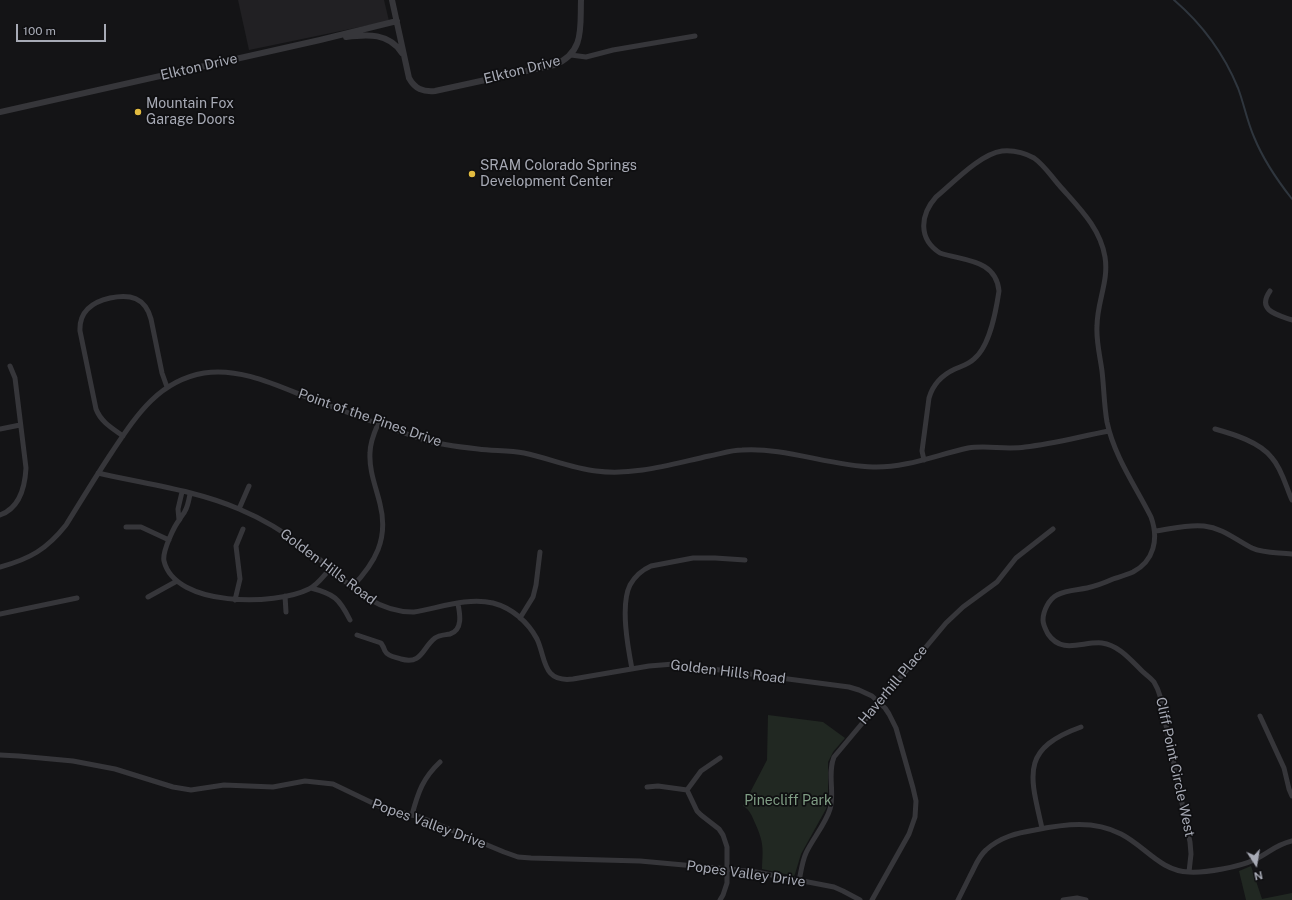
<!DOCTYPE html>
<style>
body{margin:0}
#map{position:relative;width:1292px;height:900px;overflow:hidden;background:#141416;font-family:"Public Sans",sans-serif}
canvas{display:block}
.north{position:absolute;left:1236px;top:844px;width:40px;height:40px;-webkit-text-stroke:3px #0f0f11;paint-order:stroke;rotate:168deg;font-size:11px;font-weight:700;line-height:16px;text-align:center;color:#a7aab5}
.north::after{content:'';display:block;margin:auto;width:14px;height:18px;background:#a7aab5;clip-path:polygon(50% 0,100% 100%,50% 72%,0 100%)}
.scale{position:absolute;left:16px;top:24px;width:90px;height:18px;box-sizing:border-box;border:2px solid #a7aab5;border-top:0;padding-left:5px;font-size:12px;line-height:14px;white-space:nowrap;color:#a7aab5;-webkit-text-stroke:3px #0f0f11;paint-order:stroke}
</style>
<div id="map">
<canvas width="1292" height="900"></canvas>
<div class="north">N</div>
<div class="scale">100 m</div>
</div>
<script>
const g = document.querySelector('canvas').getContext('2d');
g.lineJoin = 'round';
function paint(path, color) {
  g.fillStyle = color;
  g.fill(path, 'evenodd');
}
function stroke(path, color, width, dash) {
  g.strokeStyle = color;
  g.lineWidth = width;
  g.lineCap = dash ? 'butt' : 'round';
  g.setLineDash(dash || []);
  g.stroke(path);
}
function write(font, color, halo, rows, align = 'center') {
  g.font = font + ' "Public Sans",sans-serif';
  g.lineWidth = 3.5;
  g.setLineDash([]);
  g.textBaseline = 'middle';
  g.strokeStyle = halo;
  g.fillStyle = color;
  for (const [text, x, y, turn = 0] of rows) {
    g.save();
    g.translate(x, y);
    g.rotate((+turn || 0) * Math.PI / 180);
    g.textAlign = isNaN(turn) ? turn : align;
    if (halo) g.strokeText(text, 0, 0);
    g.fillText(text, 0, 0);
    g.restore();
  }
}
const built = new Path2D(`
 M238 0H384L389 21 249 50Z`);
const green = new Path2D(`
 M768 715 823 722 845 738 833 752 828 762V803L826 809 801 854 795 874 794 876 762 869C763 848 764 843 755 823 752 816 750 810 743 806L767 760Z
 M1251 866 1262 899 1292 893V900H1246L1239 871Z`);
const stream = new Path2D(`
 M1174 0C1202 24 1224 54 1238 88 1244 104 1247 121 1254 137 1263 159 1277 180 1292 199`);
const minor = new Path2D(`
 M571 55 586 57 613 50 695 36
 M1270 291C1256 311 1278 315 1292 320
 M0 429 20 425
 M1215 429C1233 434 1260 442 1272 458 1282 469 1286 487 1292 500
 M123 436C112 428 101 422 96 409L80 331C79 312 92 302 110 298 130 294 145 297 151 319L162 373 167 387
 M924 460 922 451 929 398C933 384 942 375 955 369 962 366 969 364 974 359 990 346 996 311 999 291 996 259 964 261 940 253 918 239 920 215 936 197 953 183 980 154 1002 151 1013 150 1025 153 1034 158 1044 165 1051 176 1059 185 1078 207 1100 227 1105 257 1109 281 1097 302 1097 326 1096 341 1100 356 1102 371 1104 388 1104 405 1107 422 1114 456 1136 487 1151 517 1159 539 1154 561 1133 572 1126 575 1119 577 1113 579 1104 583 1096 586 1087 588 1077 590 1066 590 1057 595 1049 599 1043 611 1043 620 1043 625 1046 630 1048 634 1062 655 1083 641 1102 643 1118 645 1130 659 1141 670 1145 674 1151 678 1154 682 1157 687 1159 692 1160 696L1190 842 1191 854 1189 872
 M98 473C145 484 195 490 239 509 263 519 286 533 307 549 340 574 369 613 414 612 439 608 467 597 493 603 512 608 528 622 537 639 546 658 542 683 573 679L649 666 674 664 849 687 859 690 872 696 885 708 889 714 896 728 913 788 916 801 915 817 909 834 872 900
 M190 494C189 499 188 506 185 511 184 514 181 516 180 519 174 526 162 552 164 561 175 607 275 606 309 589 318 585 324 575 331 568
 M239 509 249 486
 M0 515C20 508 25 487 26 468L15 378 10 366
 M179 520 178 509 182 492
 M126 527H141L169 540
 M1155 531C1171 529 1188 524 1204 526 1223 528 1236 540 1252 548 1265 554 1279 552 1292 554
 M0 567C30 559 47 549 66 525 81 501 96 476 112 452 136 416 158 381 204 373 242 367 280 387 314 400 350 413 385 427 422 439 440 445 459 447 478 449 493 451 509 450 524 453 548 458 571 468 596 471 634 476 672 464 709 456 720 454 731 450 742 450 785 447 830 466 873 467 906 468 936 455 968 448 987 445 1006 450 1025 447 1053 444 1082 436 1109 431
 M352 587C375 563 389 539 380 504 376 487 369 471 370 453 370 443 374 433 378 424
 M311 588C334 594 339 598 350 620
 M285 596 286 612
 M148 597 177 581
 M235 600 240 579 236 546 243 529
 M0 614 77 598
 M520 618 533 597 536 585 540 552
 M357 635 381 643C383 646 384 648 385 651 388 657 396 657 401 659 422 665 422 648 435 638 439 635 445 635 450 634 463 630 460 614 458 604
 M632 669C628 648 620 605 630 585 635 576 642 570 651 566L693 558H715L745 560
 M1260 716 1284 768 1289 789 1292 796
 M0 755 19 756 73 761 115 769 173 787 191 790 224 785 273 787 305 781 333 784 383 808 420 817 504 852 518 857 531 858 640 861 728 869 756 872 834 887 843 891 860 900
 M647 787 658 786 687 790 697 811 701 815 719 829 723 835 727 847V883L723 895 720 900
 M687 790 701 771 720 758
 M412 815C418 792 423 778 440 762
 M1042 828C1030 775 1020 749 1081 727
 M799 881C801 872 802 862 806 853 812 840 826 823 830 809 835 792 827 774 834 757L946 623 963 607 997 582 1016 558 1053 529
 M958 900C962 892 966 884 970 876 975 867 978 857 986 850 1000 837 1017 833 1035 830 1065 824 1094 820 1121 834 1145 846 1160 871 1189 872 1206 873 1239 867 1254 860 1269 853 1275 845 1292 841
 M1063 900 1077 898 1086 900`);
const tertiary = new Path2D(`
 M392 0 409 78C415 89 423 92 435 91L554 65C585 53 580 27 581 0
 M346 37C368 34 389 33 402 53
 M0 112 320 40 397 21`);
const markers = [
 [138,112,4,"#e2bb40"],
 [472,174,4,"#e2bb40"]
];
const streetNames = [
 ["Elkton Drive",199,67,-13],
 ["Elkton Drive",522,70,-14],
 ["Point of the Pines Drive",370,418,19],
 ["Golden Hills Road",328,567,37],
 ["Golden Hills Road",728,672,7],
 ["Haverhill Place",893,685,-50],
 ["Cliff Point Circle West",1175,767,78],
 ["Popes Valley Drive",429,824,20],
 ["Popes Valley Drive",746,874,8]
];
const poiNames = [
 ["Mountain Fox",146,104],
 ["Garage Doors",146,120],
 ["SRAM Colorado Springs",480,166],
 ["Development Center",480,182]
];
const parkNames = [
 ["Pinecliff Park",788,801]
];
paint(built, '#212023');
paint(green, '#212822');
stroke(stream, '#2f363e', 2);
stroke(minor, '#36363a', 5);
stroke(tertiary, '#36363a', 6);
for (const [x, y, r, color] of markers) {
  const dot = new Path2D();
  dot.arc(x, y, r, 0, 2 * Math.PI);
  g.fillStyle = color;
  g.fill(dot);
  stroke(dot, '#0f0f11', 1.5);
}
write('14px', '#a7aab5', '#0f0f11', streetNames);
write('14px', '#a7aab5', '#0f0f11', poiNames, 'left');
write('14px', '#809e85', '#0f0f11', parkNames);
</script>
